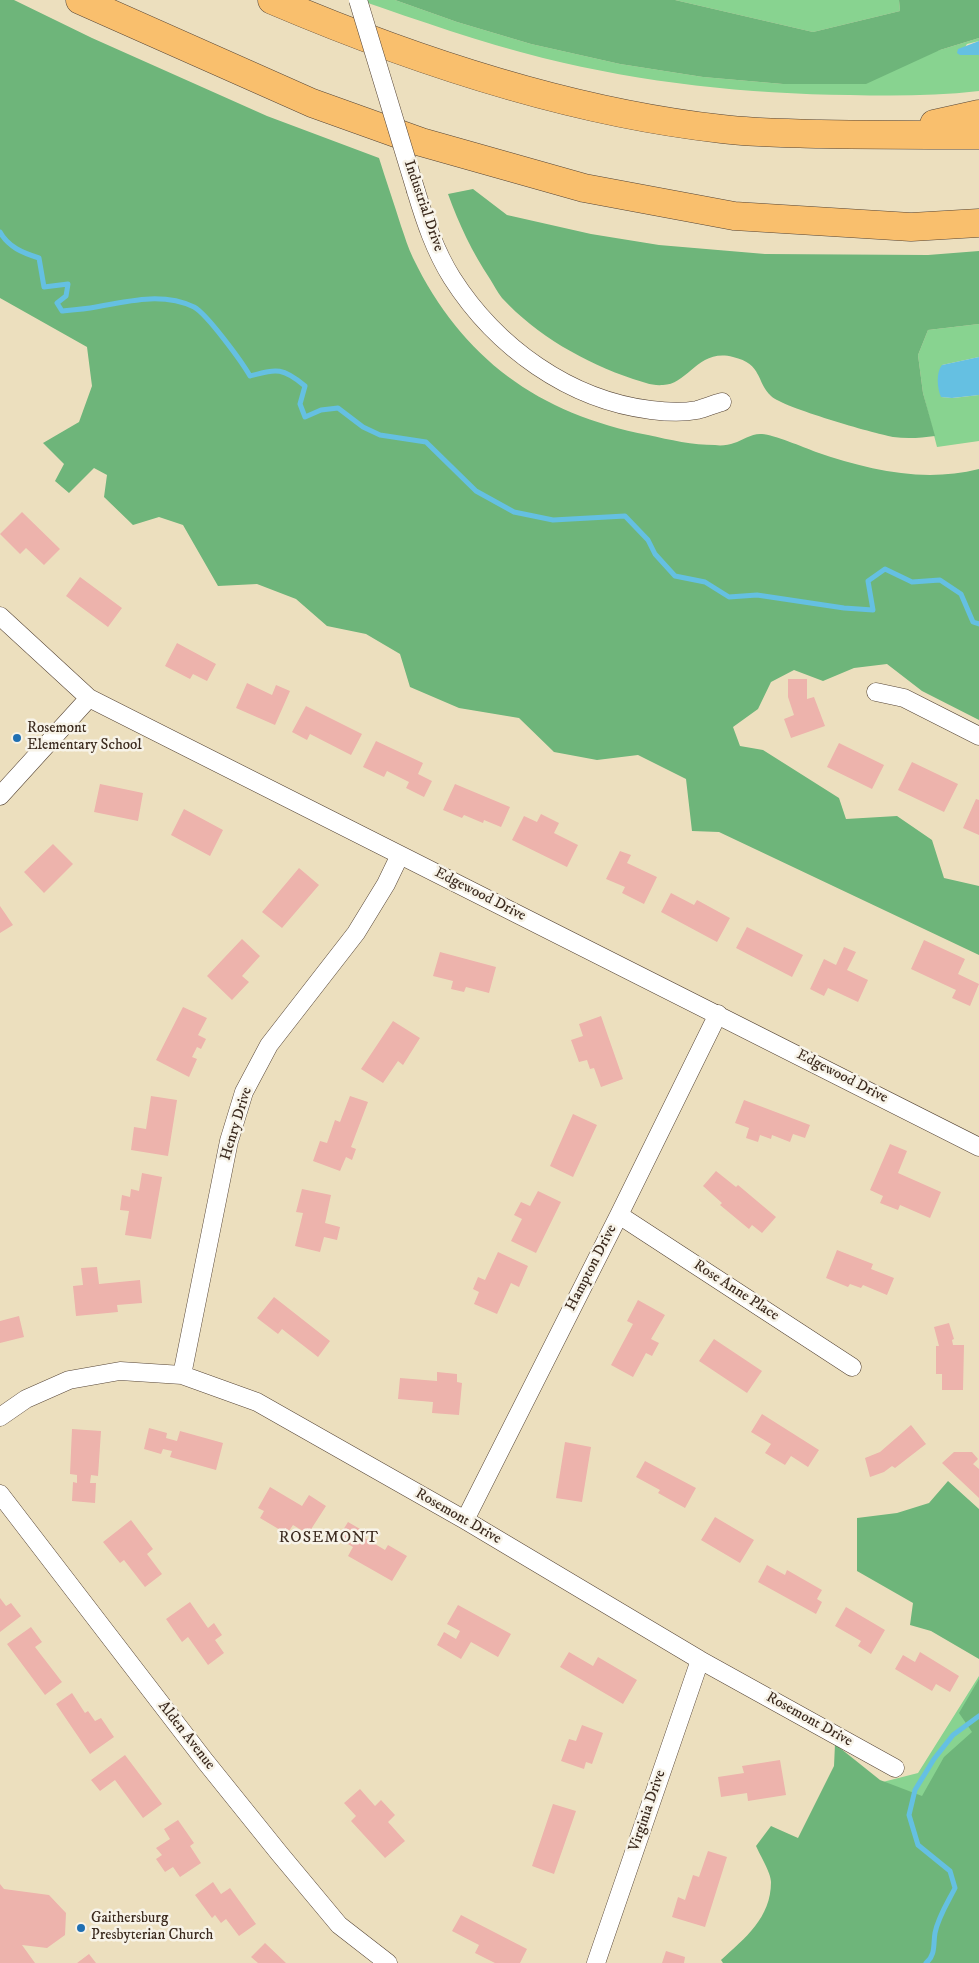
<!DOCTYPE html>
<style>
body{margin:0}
canvas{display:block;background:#ecdfbe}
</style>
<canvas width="979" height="1963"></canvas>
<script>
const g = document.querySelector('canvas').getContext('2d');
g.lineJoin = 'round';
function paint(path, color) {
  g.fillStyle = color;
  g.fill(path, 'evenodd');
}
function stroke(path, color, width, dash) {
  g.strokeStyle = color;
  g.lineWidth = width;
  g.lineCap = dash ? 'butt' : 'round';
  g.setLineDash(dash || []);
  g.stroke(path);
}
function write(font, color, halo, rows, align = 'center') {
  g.font = font + ' "IM FELL DW Pica",serif';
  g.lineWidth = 5;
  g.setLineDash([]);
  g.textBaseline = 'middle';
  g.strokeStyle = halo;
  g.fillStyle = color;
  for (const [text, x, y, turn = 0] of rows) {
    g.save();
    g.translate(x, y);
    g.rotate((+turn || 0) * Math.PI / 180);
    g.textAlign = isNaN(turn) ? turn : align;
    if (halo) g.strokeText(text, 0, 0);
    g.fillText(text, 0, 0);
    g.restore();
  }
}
const green = new Path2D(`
 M359 0H395L457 22 531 44 620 64 703 77 783 84 940 50 979 38V41L967 44 960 55H979V91C936 96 893 96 850 95 747 94 644 83 543 58 480 42 420 21 359 0Z
 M675 0H899L900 11 813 32Z
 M979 324V357L942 365 941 397 953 398 979 395V441L937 447 923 393 918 355 928 330Z
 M979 1676V1840L867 1786 918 1773Z`);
const forest = new Path2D(`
 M0 0H14L92 38 267 116 379 158C386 181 394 203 401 226 405 237 408 248 413 258 462 359 539 414 648 435 670 440 693 445 715 445 721 446 729 445 734 443 743 440 752 433 762 434 774 435 803 447 816 452 869 470 923 483 979 469V720L922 691 887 664 854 668 823 681 794 670 771 682 758 709 733 727 740 746 763 750 839 798 846 819 897 816 932 840 944 878 979 886V955L719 832 692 831 686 779 638 755 597 760 554 752 519 718 459 708 410 687 400 654 366 634 327 626 296 599 257 584 218 586 183 525 159 517 133 525 104 497 107 475 94 468 69 493 55 481 64 464 43 443 79 422 92 386 87 347 0 298Z
 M395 0H675L813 32 900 11 899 0H979V38L940 50 866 84H783L703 77 620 64 531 44 457 22Z
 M473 189 507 215 591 234 659 245 765 254 928 255 979 251V324L928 330 918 355 923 393 935 436C921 438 907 439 893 437 873 433 784 408 771 396 756 382 763 364 733 357 698 348 688 385 663 385 652 386 643 382 633 379 585 363 536 335 502 298 497 292 494 285 490 279 472 252 459 224 448 194Z
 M948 1481 979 1509V1659L931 1631 910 1625 913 1603 857 1571V1518L897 1513 929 1503Z
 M979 1679V1963H723L721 1960C745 1938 771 1918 771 1882 771 1873 760 1855 756 1846L771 1826 798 1838 834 1766 835 1744 880 1780 922 1796 944 1757 972 1732 959 1713Z`);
const water = new Path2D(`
 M979 41V55H960L957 53 958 49Z
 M979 357V395L952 398 941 397C937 388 936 372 942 365Z`);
const stream = new Path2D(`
 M0 232C8 247 23 253 39 258L44 287 68 284 66 296 57 303 62 311C73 310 85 309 96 307 128 301 163 292 194 307 207 314 242 362 250 376 277 369 282 367 305 386L300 404 305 417 321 410 338 408 363 427 380 435 426 442 476 491 514 512 553 520 625 516 648 540 655 554 675 576 705 582 729 597 757 595 844 608 873 610 868 581 885 569 912 582 940 580 961 594 973 622 979 624
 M926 1963C936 1955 933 1944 935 1933 938 1917 948 1902 955 1888L950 1871 918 1845 909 1815 915 1790 934 1759 953 1735 979 1716`);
const building = new Path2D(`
 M22 512 60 549 44 565 26 548 20 554 0 534Z
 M80 577 122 608 108 627 66 596Z
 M177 643 216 664 207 681 193 674 190 679 165 666Z
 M788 679H807V699L814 697 825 726 791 738 784 719 794 715 788 697Z
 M247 683 272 695 276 685 290 691 275 725 236 708Z
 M306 706 362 734 351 755 310 734 307 740 292 732Z
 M376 741 423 763 418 774 432 781 424 797 406 788 409 782 387 771 384 777 363 767Z
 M839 743 884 765 872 789 827 767Z
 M912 762 958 784 944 812 898 790Z
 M100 784 143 793 138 821 94 812Z
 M455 784 510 807 501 827 484 820 483 823 464 815 462 818 443 810Z
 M976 799 979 800V835L963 828Z
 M184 809 223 830 210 856 171 835Z
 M541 814 559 823 554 833 578 845 567 867 512 840 524 816 537 822Z
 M53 844 73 864 44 893 24 872Z
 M620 851 631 855 627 863 657 877 644 904 622 893 625 887 606 879Z
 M299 868 319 885 282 928 262 912Z
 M671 893 694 905 697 900 730 918 717 942 661 912Z
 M0 906 13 925 0 933Z
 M747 927 803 955 792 977 736 948Z
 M242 939 260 956 242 976 249 982 232 1000 207 976Z
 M924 940 965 959 958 974 979 984 970 1006 952 998 956 990 911 969Z
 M844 947 856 952 847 970 868 980 858 1002 828 988 824 996 810 989 824 959 836 965Z
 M440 952 496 967 489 993 466 987 464 992 451 989 453 981 433 976Z
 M183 1007 207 1018 198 1035 206 1039 201 1049 197 1047 192 1057 197 1059 189 1077 156 1060Z
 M601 1016 623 1079 601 1087 594 1068 590 1069 587 1060 579 1062 571 1040 583 1036 579 1024Z
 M393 1021 420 1038 403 1065 398 1061 383 1083 361 1069Z
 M151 1096 177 1100 168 1156 131 1150 134 1127 146 1129Z
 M350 1096 368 1102 351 1147 356 1149 352 1160 346 1157 340 1171 313 1161 320 1141 327 1143 335 1120 340 1122Z
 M744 1100 810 1125 805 1138 793 1134 790 1142 772 1135 771 1139 760 1135 758 1142 746 1138 749 1128 735 1123Z
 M573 1114 597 1125 573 1177 550 1166Z
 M890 1144 907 1151 898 1173 941 1192 930 1218 900 1205 898 1210 880 1203 883 1196 870 1190Z
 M716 1171 736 1187 738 1185 776 1217 762 1233 752 1225 749 1229 720 1205 722 1203 703 1186Z
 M142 1173 162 1177 151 1239 125 1235 129 1211 120 1210 122 1195 130 1197 131 1189 139 1191Z
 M302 1189 331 1195 325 1223 340 1227 337 1240 324 1237 320 1252 295 1246 303 1213 296 1212Z
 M538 1191 561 1202 536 1253 511 1241 522 1219 514 1215 521 1202 530 1206Z
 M837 1250 873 1264 871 1269 894 1278 887 1295 863 1285 861 1288 850 1284 848 1287 826 1278Z
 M498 1252 528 1266 519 1287 511 1283 497 1314 474 1304 479 1292 473 1289 478 1277 485 1280Z
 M97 1267 99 1284 140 1280 142 1303 117 1305 118 1312 76 1316 73 1286 83 1285 81 1268Z
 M274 1297 330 1341 318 1357 282 1329 278 1334 257 1318Z
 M638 1300 665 1315 651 1339 659 1343 652 1356 646 1353 633 1377 611 1365 633 1324 627 1321Z
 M19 1316 24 1337 0 1343V1321Z
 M949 1323 954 1339 952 1340 953 1345H964L963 1390H942V1374H936V1346H939L934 1327Z
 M714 1339 762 1371 747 1393 699 1361Z
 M437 1372 457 1374V1382L462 1383 459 1415 432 1413 433 1402 398 1399 400 1378 437 1381Z
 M762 1414 819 1450 808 1467 791 1456 785 1465 765 1453 771 1444 751 1432Z
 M911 1425 926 1444 895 1468 892 1466 884 1472 870 1477 865 1458 880 1452Z
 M149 1428 167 1433 166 1438 177 1441 180 1431 223 1443 216 1470 170 1457 172 1451 163 1449 161 1454 144 1449Z
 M72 1429 101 1431 98 1476 91 1475 90 1483H96L95 1503 72 1501 73 1482 77 1483V1475L70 1474Z
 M565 1442 591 1447 582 1502 556 1498Z
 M954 1452H972L978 1459 973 1464 979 1469V1498L942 1463Z
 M645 1461 696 1488 685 1508 658 1493 660 1490 636 1477Z
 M270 1487 302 1506 309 1495 326 1506 308 1534 293 1525 287 1534 260 1518 264 1511 258 1508Z
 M715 1517 754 1540 740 1563 701 1540Z
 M131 1520 153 1549 147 1554 162 1574 145 1587 124 1560 120 1563 103 1542Z
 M348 1522 367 1533 365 1538 385 1550 388 1545 407 1556 392 1581 348 1556 353 1547 338 1538Z
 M767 1565 785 1575 787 1570 822 1590 817 1599 822 1602 816 1614 758 1582Z
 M0 1598 6 1606 11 1603 21 1616 0 1632Z
 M190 1602 208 1628 214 1623 222 1635 215 1640 224 1653 208 1665 188 1637 182 1642 166 1619Z
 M458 1605 511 1634 498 1657 471 1642 461 1659 437 1645 444 1632 456 1639 460 1631 447 1624Z
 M846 1607 885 1630 871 1654 858 1646 861 1641 835 1626Z
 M31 1627 42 1642 35 1647 62 1682 45 1695 7 1644Z
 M569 1652 593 1666 598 1657 637 1680 623 1704 560 1667Z
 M920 1652 959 1676 950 1692 936 1684 932 1691 895 1669 903 1655 915 1662Z
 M72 1693 85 1713 88 1711 95 1721 101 1718 114 1737 90 1754 56 1704Z
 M582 1725 603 1733 592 1764 586 1762 584 1769 561 1761 569 1739 576 1741Z
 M125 1755 162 1804 143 1818 115 1780 100 1791 91 1780Z
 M780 1760 786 1795 748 1801 747 1793 721 1797 718 1777 744 1773 742 1766Z
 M360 1789 375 1806 381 1800 395 1815 388 1822 405 1841 385 1858 351 1821 356 1816 344 1803Z
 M553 1804 576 1811 554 1874 532 1866Z
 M178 1820 194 1843 190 1846 201 1863 180 1877 173 1867 165 1872 156 1859 162 1855 156 1848 170 1839 164 1829Z
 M708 1851 727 1857 705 1927 672 1917 678 1897 685 1900 693 1875 699 1877Z
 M213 1882 221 1894 230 1888 256 1924 239 1936 226 1919 221 1923 215 1915 212 1918 195 1895Z
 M0 1884 4 1889 49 1895 66 1913 65 1935 47 1948 22 1945 35 1963H0Z
 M461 1915 527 1949 520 1963H495L475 1953 479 1945 452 1931Z
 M265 1943 286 1963H258L251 1957Z
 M666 1951 685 1957 684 1963H662Z
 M89 1954 96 1963H77Z`);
const street = new Path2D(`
 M416 191C425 221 435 251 452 278 496 347 569 400 651 410 666 412 682 413 697 410 705 408 714 404 722 402
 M0 616 89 698 979 1147
 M876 692 904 698 979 736
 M0 796 89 698
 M619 1215 852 1367
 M182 1375 229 1141 244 1092 269 1045 356 933 386 884 400 855
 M0 1417 26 1399 69 1380 120 1371 182 1375 257 1402 465 1520 700 1660 895 1768
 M0 1494 205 1761 279 1853 339 1925 388 1963
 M465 1520 619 1215 718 1014
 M596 1963 700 1660`);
const highway = new Path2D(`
 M80 0 312 103 421 142 584 188 734 216 911 227 979 223
 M272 0C413 60 568 112 722 129 754 133 787 133 820 134 873 135 926 135 979 135
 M934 124 979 114`);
const streetBridge = new Path2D(`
 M358 0 416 191`);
const markers = [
 [17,738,5,"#1f6fb2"],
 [81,1928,5,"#1f6fb2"]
];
const streetNames = [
 ["Industrial Drive",423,206,71],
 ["Edgewood Drive",480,895,27],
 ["Edgewood Drive",842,1077,27],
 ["Henry Drive",237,1124,-73],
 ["Hampton Drive",592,1268,-63],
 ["Rose Anne Place",736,1291,33],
 ["Rosemont Drive",458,1517,30],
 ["Rosemont Drive",809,1720,29],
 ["Alden Avenue",186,1736,52],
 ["Virginia Drive",648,1811,-71]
];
const poiNames = [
 ["Rosemont",27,729],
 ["Elementary School",27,746],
 ["Gaithersburg",91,1919],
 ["Presbyterian Church",91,1936]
];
const neighbourhoodNames = [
 ["ROSEMONT",329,1539]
];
paint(green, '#88d390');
paint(forest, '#6eb57a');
paint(water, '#65c0e2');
stroke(stream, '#65c0e2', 5);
paint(building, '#edb3ac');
stroke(street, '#564536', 19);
stroke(highway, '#564536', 29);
stroke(street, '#fff', 18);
stroke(highway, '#f9bf6d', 28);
stroke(streetBridge, '#564536', 19, []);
stroke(streetBridge, '#fff', 18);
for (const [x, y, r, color] of markers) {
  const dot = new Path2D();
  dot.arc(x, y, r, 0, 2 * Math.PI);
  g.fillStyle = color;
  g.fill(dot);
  stroke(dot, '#f7f3e8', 2);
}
write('15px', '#3b2a1e', '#f7f3e8', streetNames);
write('15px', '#3b2a1e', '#f7f3e8', poiNames, 'left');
g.letterSpacing = '1px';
write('16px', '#3b2a1e', '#f7f3e8', neighbourhoodNames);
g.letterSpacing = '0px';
</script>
